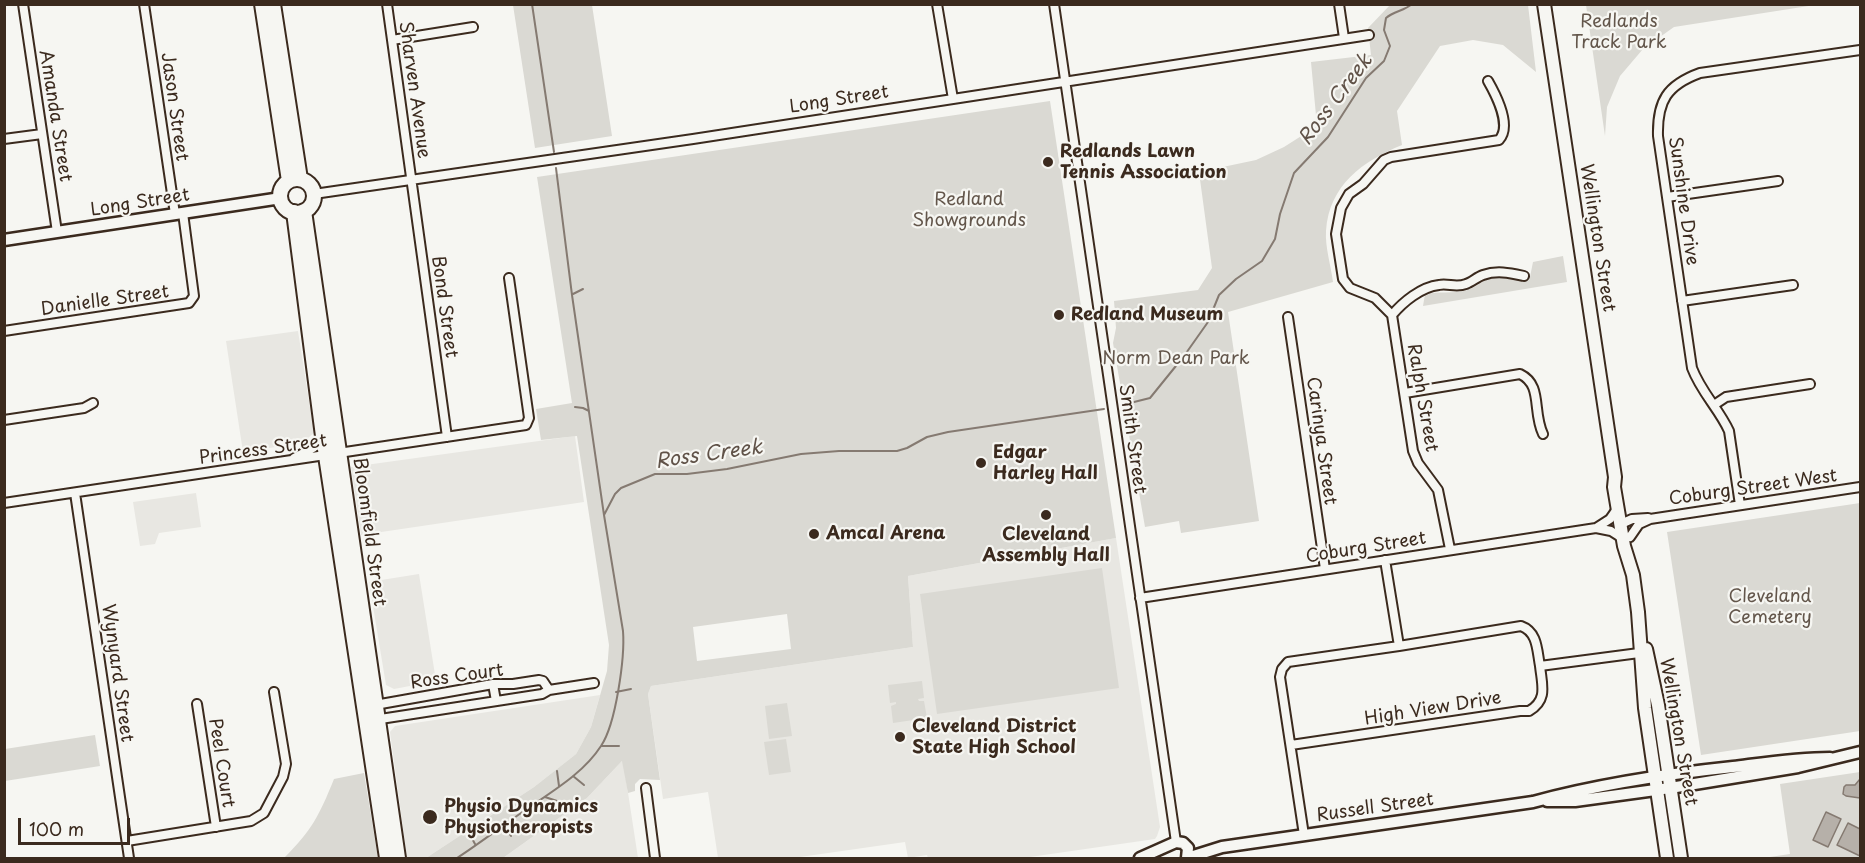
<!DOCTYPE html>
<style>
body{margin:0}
#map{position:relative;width:1865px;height:863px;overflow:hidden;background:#f6f6f2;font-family:"Playpen Sans",sans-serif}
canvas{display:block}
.frame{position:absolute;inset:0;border:6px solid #3b2a1e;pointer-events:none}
.scale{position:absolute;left:18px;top:818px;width:112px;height:27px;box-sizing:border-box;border:3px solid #3b2a1e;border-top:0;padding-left:8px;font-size:18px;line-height:21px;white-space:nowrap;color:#3b2a1e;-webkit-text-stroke:4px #f6f6f2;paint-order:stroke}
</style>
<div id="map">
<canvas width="1865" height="863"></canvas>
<div class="frame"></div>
<div class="scale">100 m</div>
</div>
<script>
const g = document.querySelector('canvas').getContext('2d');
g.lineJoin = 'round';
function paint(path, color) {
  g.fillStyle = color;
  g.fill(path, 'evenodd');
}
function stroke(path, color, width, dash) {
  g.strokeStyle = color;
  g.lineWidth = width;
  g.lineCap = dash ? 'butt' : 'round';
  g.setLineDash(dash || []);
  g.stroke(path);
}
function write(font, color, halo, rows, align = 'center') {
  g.font = font + ' "Playpen Sans",sans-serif';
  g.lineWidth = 4.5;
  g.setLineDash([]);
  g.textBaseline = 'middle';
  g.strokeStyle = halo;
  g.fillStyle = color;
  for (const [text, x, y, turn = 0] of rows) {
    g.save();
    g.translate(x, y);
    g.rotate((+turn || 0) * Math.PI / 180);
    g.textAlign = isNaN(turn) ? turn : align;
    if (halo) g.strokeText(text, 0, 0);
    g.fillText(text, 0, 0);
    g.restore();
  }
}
const built = new Path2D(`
 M298 331 314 433 302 443 243 452 226 341Z
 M575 436 584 502 361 535 351 467Z
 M196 493 201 527 159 533 155 544 140 546 133 502Z
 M1116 538 1160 827 1157 836 1155 839 1023 858H928L927 855 908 858 905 842 793 858H718L708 792 663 799 648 694 651 686 913 647 908 576Z
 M419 574 436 681 394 689 386 685 369 582Z
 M600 695 591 727 576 754 534 787 426 858H407L390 732 395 726Z
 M623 760 638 858H503L587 798Z`);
const green = new Path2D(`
 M513 5H592L612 136 535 148Z
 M1390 5H1528L1536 72 1503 45 1473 40 1440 46 1397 111 1402 145C1363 161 1329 185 1326 231 1325 247 1331 266 1333 282L1228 312 1259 521 1181 533 1179 521 1145 527 1113 343 1116 328 1114 301 1198 290 1212 268 1199 172 1256 160 1284 147 1317 126 1311 62 1371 55 1368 28Z
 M1586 5V4L1815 5 1674 27 1643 49 1620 76 1607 107 1605 136Z
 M1050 101 1116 538 908 576 913 647 651 686 648 694 660 780 640 779 635 784V791L628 793 622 761 587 798 503 858H426L534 787 576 754 591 727 607 671 609 645 577 436 541 440 536 409 572 403 537 177ZM787 614 791 649 697 661 693 627Z
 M1563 256 1567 282 1423 306 1425 294C1439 291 1453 294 1467 290 1478 287 1484 278 1497 277 1509 276 1517 280 1530 277L1533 262Z
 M1860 503V731L1701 755 1667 532Z
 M1102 568 1119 688 937 714 920 594Z
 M922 681 924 698 918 699 919 701H924L927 718 893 723 891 706 896 704V702L890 703 888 685Z
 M787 703 792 736 769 739 765 706Z
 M95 735 100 766 5 781V749Z
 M786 739 791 772 769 775 764 742Z
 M1860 772V858H1763L1790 854 1780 784Z
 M364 773 378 858H284C312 830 319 816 334 779Z`);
const water = new Path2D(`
 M1860 779V798L1846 796 1843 794 1844 787 1846 785H1855Z
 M1826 812 1841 819 1828 847 1813 840Z
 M1848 823 1860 829V856L1837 845Z`);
const stream = new Path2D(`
 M532 4 554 152
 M573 294 583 289
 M1122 405 1150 398 1184 356 1208 322 1219 295 1236 279 1262 261 1275 239 1280 214 1294 173 1328 137 1366 78 1384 61 1390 46 1384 30 1386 18C1394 11 1404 11 1412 4
 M575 407 583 408 589 411
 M604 515 615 494 621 488 655 474H687L727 469 801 454 839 451H897L907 448 927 437 948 432 1104 409
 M616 692 631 689
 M601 746H619
 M557 771 559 786
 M573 776 584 785
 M545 797 557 801
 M504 826 511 836
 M469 833 475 844
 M457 858C480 843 502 826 524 811 551 792 583 774 601 746 616 724 625 657 623 631L604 515 572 295 556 168`);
const street = new Path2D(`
 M23 4 57 232
 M144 4 175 214
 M387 4 447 437
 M937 4 953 99
 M1054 4 1176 842
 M1339 4 1344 38
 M392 40 473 27
 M4 139 42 134
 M314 194 693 139 1369 35
 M1667 197 1778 181
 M1682 301 1793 285
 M1392 315 1375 298 1350 288 1343 279 1336 234 1341 208 1349 194 1363 184 1384 160 1391 157 1499 140C1512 126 1496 95 1488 81
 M1392 315 1413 451 1418 463 1438 490 1450 549
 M1392 315C1403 302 1421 287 1439 285 1448 283 1456 288 1466 284 1472 282 1477 277 1483 275 1497 270 1510 273 1524 276
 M1288 317 1325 569
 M4 331 189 303 194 296 183 213
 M1405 393 1520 374C1543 385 1532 411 1543 434
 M1714 405 1726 397 1810 384
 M4 420 84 408 93 403
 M294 458 313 448 323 437
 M75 493 129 858
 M4 503 526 425 529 418 509 278
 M1740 505 1729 431C1719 409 1701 392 1692 368L1658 136C1657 101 1667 85 1700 73L1860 50
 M1621 524 1632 519 1648 518
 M1596 528 1611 531 1622 538
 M1630 537 1639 524 1650 519 1860 487
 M1140 598 1596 528 1610 519 1617 509
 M1399 646 1521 626C1538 632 1537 651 1540 666
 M493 684 496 701
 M197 704 216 827
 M375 705 493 684H513L539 680 543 681 549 690
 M374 720 542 694 549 690 594 683
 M1291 745 1520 711H1529C1548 700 1542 685 1540 666L1639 653
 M646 788 655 858
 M1304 835 1280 677 1282 669 1288 662 1399 646 1385 560
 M127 841 251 821 264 813 283 777 286 764 274 692`);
const secondary = new Path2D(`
 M4 240 281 198
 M1547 801H1575L1670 788 1798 767 1860 752
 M1140 858 1176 842 1183 843 1188 848 1187 858
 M1187 858 1222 847 1533 802C1599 784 1666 774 1733 767 1765 763 1797 758 1830 758`);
const primary = new Path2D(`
 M1544 4 1615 477 1614 487 1624 546 1633 575 1638 612 1645 708 1667 858
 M1646 649 1658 705 1681 858`);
const highway = new Path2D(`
 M262 4 289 181
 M273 4 300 179
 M280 196a17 17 0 1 1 34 0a17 17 0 1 1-34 0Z
 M304 211 398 858
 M294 212 323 436 387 858`);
const markers = [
 [1048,162,6,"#3b2a1e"],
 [1059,315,6,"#3b2a1e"],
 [981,463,6,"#3b2a1e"],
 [1046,515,6,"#3b2a1e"],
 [814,534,6,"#3b2a1e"],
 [900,737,6,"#3b2a1e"],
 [430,817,8,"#3b2a1e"]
];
const parkNames = [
 ["Redlands",1619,22],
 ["Track Park",1619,43],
 ["Redland",969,200],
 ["Showgrounds",969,221],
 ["Norm Dean Park",1176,359],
 ["Cleveland",1770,597],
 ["Cemetery",1770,618]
];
const streetNames = [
 ["Sharven Avenue",414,90,82],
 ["Long Street",839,100,-9],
 ["Jason Street",174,107,82],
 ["Amanda Street",55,116,81],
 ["Sunshine Drive",1683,201,82],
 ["Long Street",140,203,-9],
 ["Wellington Street",1597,238,81],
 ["Danielle Street",105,301,-8],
 ["Bond Street",444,307,82],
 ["Ralph Street",1422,398,80],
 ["Smith Street",1132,439,82],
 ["Carinya Street",1321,441,82],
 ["Princess Street",263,450,-8],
 ["Coburg Street West",1753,488,-8],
 ["Bloomfield Street",369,532,82],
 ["Coburg Street",1366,548,-9],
 ["Wynyard Street",117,673,82],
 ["Ross Court",457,677,-8],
 ["High View Drive",1433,709,-9],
 ["Wellington Street",1678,732,80],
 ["Peel Court",221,763,81],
 ["Russell Street",1375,808,-8]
];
const poiNames = [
 ["Redlands Lawn",1060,152],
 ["Tennis Association",1060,173],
 ["Redland Museum",1071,315],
 ["Edgar",993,453],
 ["Harley Hall",993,474],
 ["Amcal Arena",826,534],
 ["Cleveland",1046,535,"center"],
 ["Assembly Hall",1046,556,"center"],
 ["Cleveland District",912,727],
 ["State High School",912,748],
 ["Physio Dynamics",444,807],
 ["Physiotheropists",444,828]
];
const waterNames = [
 ["Ross Creek",1336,100,-53],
 ["Ross Creek",709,455,-8]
];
paint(built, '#e8e7e2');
paint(green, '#dad9d3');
paint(water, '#b6b0a9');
stroke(water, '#857a71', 1.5);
stroke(stream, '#857a71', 2);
stroke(street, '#3b2a1e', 12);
stroke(secondary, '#3b2a1e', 15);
stroke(primary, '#3b2a1e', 16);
stroke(highway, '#3b2a1e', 18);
stroke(street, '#f6f6f2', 8);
stroke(secondary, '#f6f6f2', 10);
stroke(primary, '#f6f6f2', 12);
stroke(highway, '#f6f6f2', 14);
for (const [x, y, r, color] of markers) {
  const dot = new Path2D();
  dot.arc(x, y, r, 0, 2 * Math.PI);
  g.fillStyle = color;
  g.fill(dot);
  stroke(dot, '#f6f6f2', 2);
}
write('18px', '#63564b', '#f6f6f2', parkNames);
write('18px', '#3b2a1e', '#f6f6f2', streetNames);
write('bold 18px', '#3b2a1e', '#f6f6f2', poiNames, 'left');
write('italic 20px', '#605248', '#f6f6f2', waterNames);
</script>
